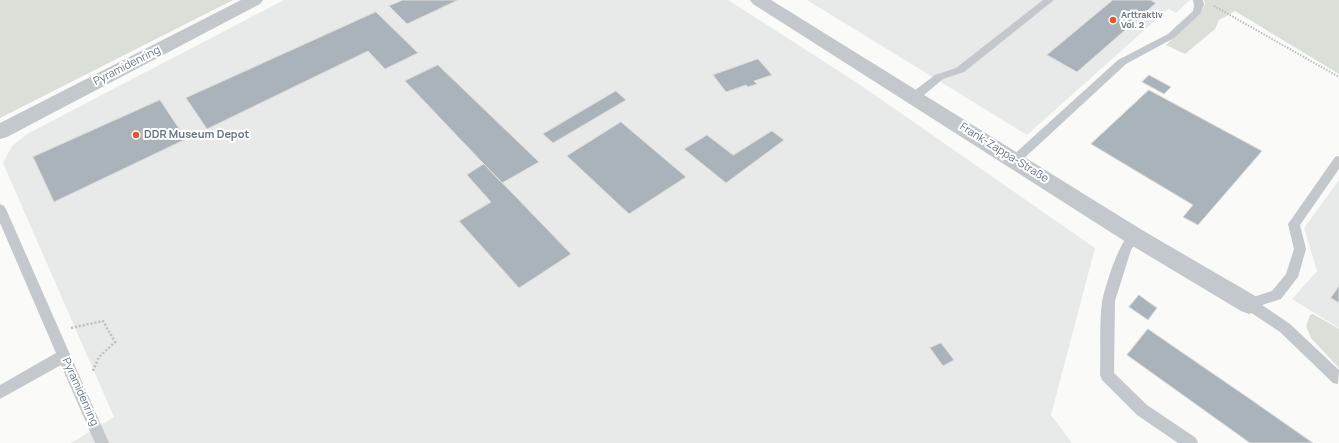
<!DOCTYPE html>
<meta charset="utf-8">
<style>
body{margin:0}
canvas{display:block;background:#fafaf8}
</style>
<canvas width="1339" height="443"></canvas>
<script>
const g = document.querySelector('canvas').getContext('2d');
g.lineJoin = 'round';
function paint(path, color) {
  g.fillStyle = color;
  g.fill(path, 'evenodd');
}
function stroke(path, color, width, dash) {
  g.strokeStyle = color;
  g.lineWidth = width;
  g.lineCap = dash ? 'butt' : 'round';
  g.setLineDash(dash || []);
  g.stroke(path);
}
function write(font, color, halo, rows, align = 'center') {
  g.font = font + ' Manrope,sans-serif';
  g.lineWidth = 4;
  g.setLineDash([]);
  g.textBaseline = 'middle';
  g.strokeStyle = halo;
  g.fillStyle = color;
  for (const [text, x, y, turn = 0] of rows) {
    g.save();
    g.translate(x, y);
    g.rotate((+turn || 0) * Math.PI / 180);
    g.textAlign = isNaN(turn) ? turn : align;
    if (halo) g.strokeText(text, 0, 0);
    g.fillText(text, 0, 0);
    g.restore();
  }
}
const built = new Path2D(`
 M284 0H728L856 82 1095 248 1051 415 1072 443H71L114 417 3 163 12 146 27 134Z
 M807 0H1190L1176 13 1168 9 1027 135Z
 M1339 180V328L1292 299 1317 271 1304 228Z`);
const green = new Path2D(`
 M0 0H233L0 118Z
 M1204 0H1339V74L1235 11 1219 20 1215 29 1185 54 1166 45 1203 9 1205 4Z
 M1313 314 1339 329V368L1311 338 1306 326 1310 315Z`);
const building = new Path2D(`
 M403 0H458L407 24 389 6Z
 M1113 0H1150L1156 3 1077 72 1047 55Z
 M376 12 418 53 385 69 368 51 207 129 186 98Z
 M758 59 772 75 754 81 757 84 748 87 746 85 726 92 713 75Z
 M438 65 539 162 502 183 405 81Z
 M1149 75 1171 87 1164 94 1142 82Z
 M1149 90 1262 151 1198 225 1183 217 1193 205 1091 144Z
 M616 91 626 100 553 143 543 134Z
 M160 100 186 139 54 202 33 157Z
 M621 122 686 177 629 214 567 156Z
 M772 131 784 140 726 183 684 149 707 135 733 155Z
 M484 164 571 254 519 288 459 221 491 202 467 175Z
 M1339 286V303L1331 298Z
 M1139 295 1157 308 1148 320 1129 307Z
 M1148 329 1250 399 1313 443H1250L1127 355Z
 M941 343 954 360 943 366 930 348Z`);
const pathFar1 = new Path2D(`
 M1214 6 1339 77`);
const path = new Path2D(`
 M71 328 103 321 115 342 99 357 92 373`);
const lane = new Path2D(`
 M1043 0H1054L964 72 943 79 918 100H910L909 97 910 94 935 75 956 68Z
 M1193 0H1203L1204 5 1200 14 1174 38 1126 64 1019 163 1015 164 1011 163 1009 160 1011 157 1118 60 1168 34 1193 11 1194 5Z
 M1339 156V169L1300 225 1306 249 1298 277 1281 299 1262 305 1290 324 1339 370 1338 384 1333 383 1280 332 1244 308 1242 304 1244 300 1272 291 1286 274 1294 249 1288 224 1335 157Z
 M0 204 4 206 6 209 109 443H95L61 365 0 399V385L56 353 0 223Z
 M1134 231 1138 233 1140 236 1131 250 1115 301 1114 373 1147 405 1196 438 1198 443H1178L1137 415 1102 380 1100 375C1101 351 1099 325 1102 302 1105 287 1120 236 1134 231Z`);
const street = new Path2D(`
 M241 0H263L260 4 7 137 0 139V123Z
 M750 0H771L1142 230 1257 297 1261 304 1257 311 1249 314 1241 311 1126 242 753 4Z`);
const markers = [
 [1113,20,4,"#e4572e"],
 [136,135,4,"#e4572e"]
];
const farPoinames = [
 ["Arttraktiv",1121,15],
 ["Vol. 2",1121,25]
];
const streetNames = [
 ["Pyramidenring",127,66,-27],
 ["Frank-Zappa-Straße",1004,153,32],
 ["Pyramidenring",80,392,66]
];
const poiNames = [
 ["DDR Museum Depot",144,135]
];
paint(built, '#e8e9e9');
paint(green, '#dadfd7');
paint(building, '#aab3b9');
stroke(building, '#dcdcda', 1);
stroke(pathFar1, '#bbbfc2', 2, [1.5, 1.5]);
stroke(path, '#bbbfc2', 2.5, [2, 2]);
paint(lane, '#c3c8cc');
paint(street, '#c3c8cc');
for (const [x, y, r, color] of markers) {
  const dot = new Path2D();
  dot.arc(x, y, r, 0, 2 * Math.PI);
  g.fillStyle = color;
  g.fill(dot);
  stroke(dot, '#fff', 1.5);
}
write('bold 9px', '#657683', '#fff', farPoinames, 'left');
write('11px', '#657683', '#fff', streetNames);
write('bold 11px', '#657683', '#fff', poiNames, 'left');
</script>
